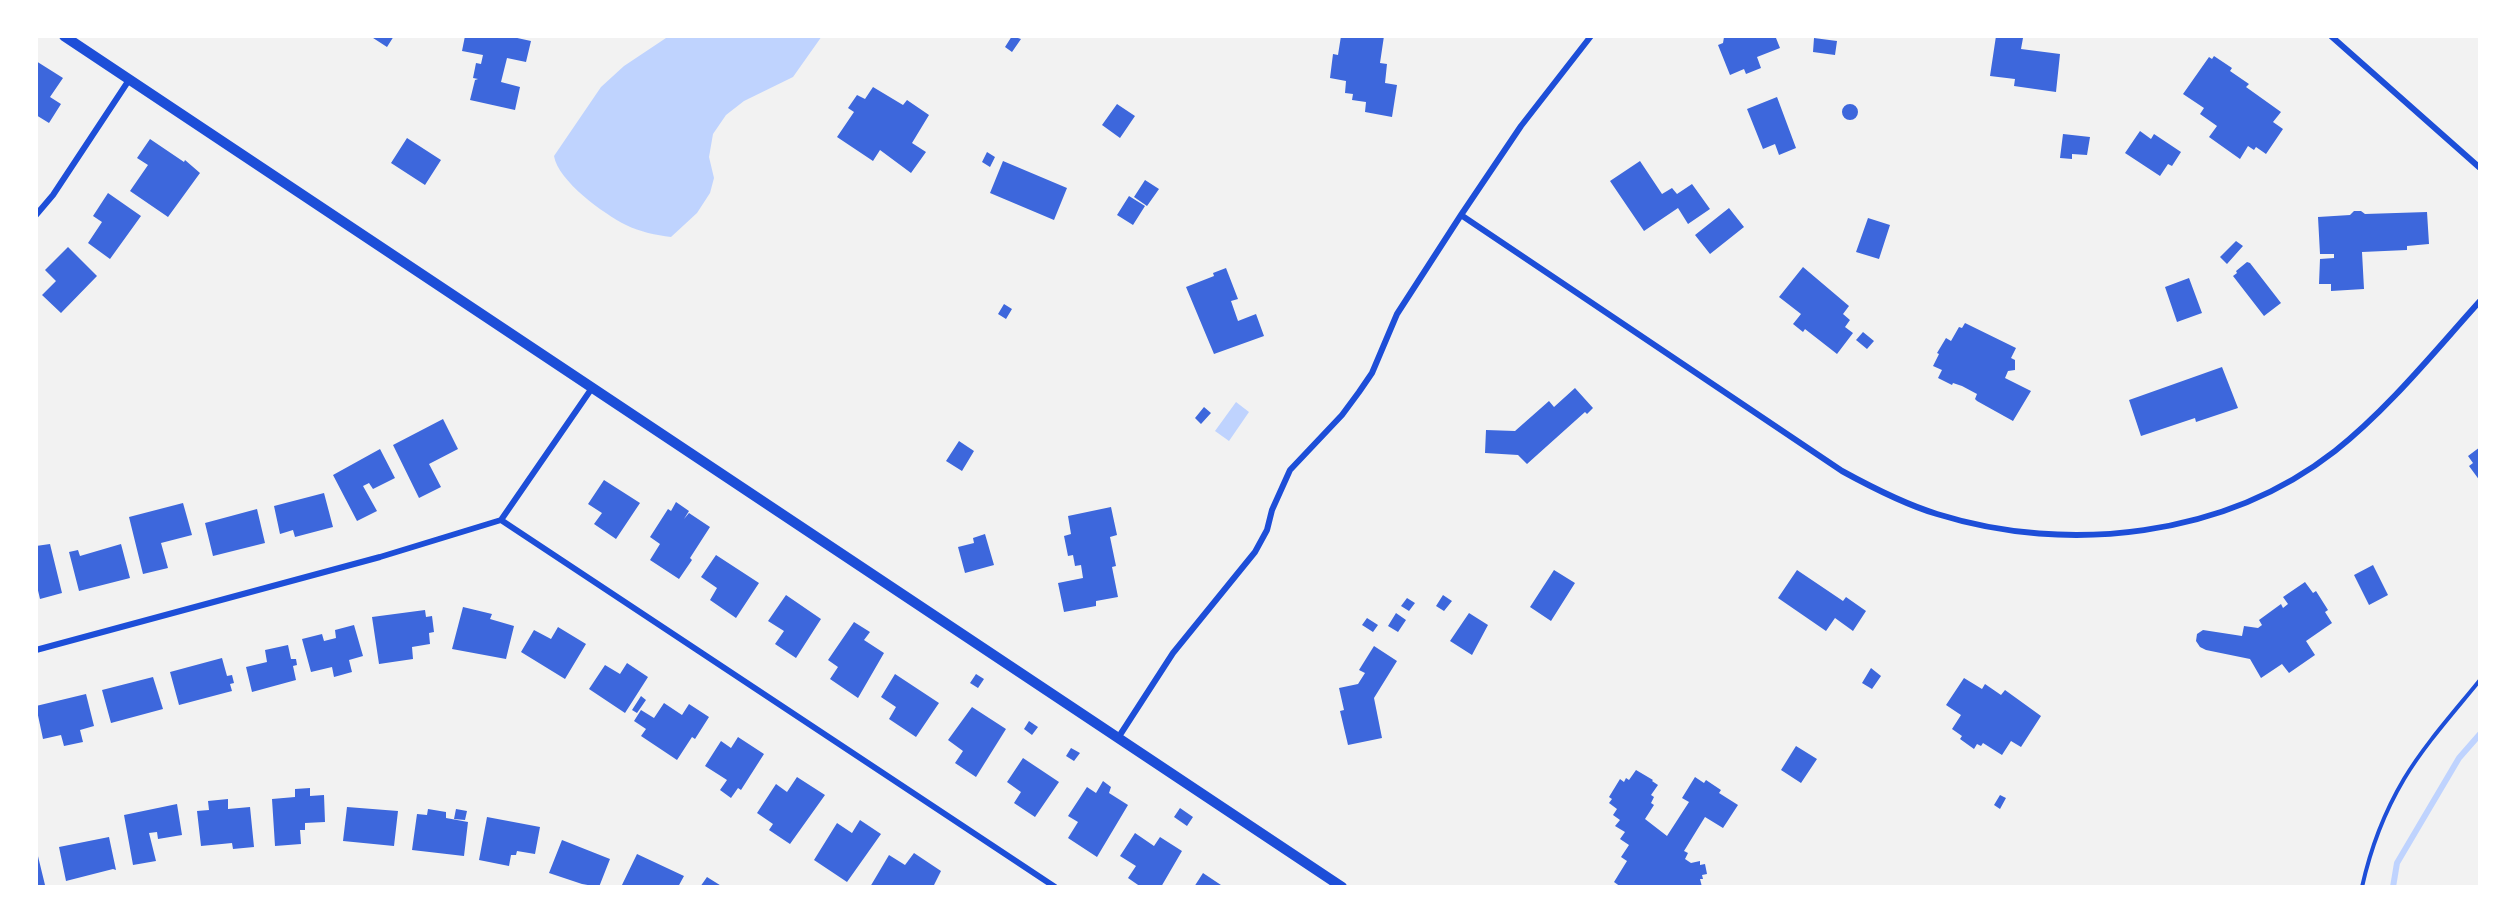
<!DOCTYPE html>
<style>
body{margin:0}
#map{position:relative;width:2516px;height:923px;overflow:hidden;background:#f2f2f2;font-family:Commissioner,sans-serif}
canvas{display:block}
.frame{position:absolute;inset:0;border:38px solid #fff;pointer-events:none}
</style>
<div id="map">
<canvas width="2516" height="923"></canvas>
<div class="frame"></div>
</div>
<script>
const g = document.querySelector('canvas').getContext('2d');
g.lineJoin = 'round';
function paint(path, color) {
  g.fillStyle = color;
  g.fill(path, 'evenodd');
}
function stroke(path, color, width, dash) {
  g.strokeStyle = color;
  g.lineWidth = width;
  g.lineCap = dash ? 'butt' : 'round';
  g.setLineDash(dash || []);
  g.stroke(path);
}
const water = new Path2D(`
 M669 36H822L793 77 744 101 726 115 713 134 709 157 714 178 710 193 697 213 671 237C656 235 640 232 626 225 604 214 558 181 554 156L601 87 624 66Z
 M1236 402 1249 412 1229 441 1215 431Z`);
const stream = new Path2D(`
 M2393 887 2397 863 2459 758 2480 734`);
const building = new Path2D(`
 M370 36H394L387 47Z
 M465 36H508L531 41 526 62 507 58 501 82 520 87 515 110 470 100 475 80 478 79 473 78 476 63 481 64 483 55 462 51Z
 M1012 36 1021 39 1012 52 1005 47Z
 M1341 36H1384L1380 63 1387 64 1385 83 1397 85 1392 117 1365 112 1366 102 1352 100 1353 94 1345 93 1346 81 1330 78 1333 54 1338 55Z
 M1727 36H1781L1776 38 1780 48 1757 57 1761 68 1746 74 1744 69 1730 75 1718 45 1723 43 1724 37Z
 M1996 36 2023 38 2021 49 2060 54 2056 92 2014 86 2015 79 1990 76Z
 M1814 38 1837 41 1835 55 1813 52Z
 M2214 56 2232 68 2230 71 2249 84 2246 87 2281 112 2273 122 2283 129 2266 154 2256 147 2254 150 2248 146 2240 159 2209 137 2217 126 2200 114 2204 108 2183 94 2209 57 2212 59Z
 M36 61 63 78 50 97 61 104 49 123 36 115Z
 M873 87 903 105 907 100 929 115 912 143 926 152 911 173 880 150 873 161 837 137 854 112 848 108 857 95 865 99Z
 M1777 97 1796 148 1779 155 1775 144 1763 149 1747 109Z
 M1842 112a8 8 0 1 1 16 0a8 8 0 1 1-16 0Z
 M1117 104 1135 116 1120 138 1102 125Z
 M2140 131 2151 139 2154 134 2181 152 2172 166 2168 164 2160 176 2125 153Z
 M2063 134 2090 137 2087 155 2072 154V159L2060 158Z
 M407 138 441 160 425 185 391 163Z
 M150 139 184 162 185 160 200 173 168 217 130 191 148 165 137 158Z
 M987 152 995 157 990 167 982 162Z
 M1003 161 1067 188 1054 220 990 193Z
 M1640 161 1662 194 1672 188 1677 194 1692 184 1710 209 1688 224 1678 208 1644 231 1610 181Z
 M1145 180 1159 189 1147 206 1134 197Z
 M108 193 141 216 110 259 88 243 102 222 93 216Z
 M1129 196 1145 206 1133 225 1117 215Z
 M1729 208 1744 227 1710 254 1695 235Z
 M2354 211H2361L2365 214 2427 212 2429 244 2407 246V250L2362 252 2364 289 2331 291V284H2319L2320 259 2334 258V254H2320L2318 217 2350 215Z
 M1868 218 1890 225 1879 259 1856 252Z
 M2236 241 2243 246 2227 264 2220 257Z
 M68 247 97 276 61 313 42 295 56 281 45 270Z
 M2247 262 2250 263 2281 303 2264 316 2233 276 2237 273 2236 271Z
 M1803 267 1849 306 1843 314 1850 320 1845 327 1853 333 1837 354 1805 329 1803 332 1793 324 1801 314 1779 297Z
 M1226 268 1238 299 1231 301 1238 321 1256 314 1264 336 1214 354 1186 287 1214 276 1213 273Z
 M2189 278 2202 313 2177 322 2165 287Z
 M1004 304 1012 309 1006 319 998 314Z
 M1965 323 2016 348 2011 358 2015 360V370L2008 371 2005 378 2031 391 2013 421 1977 401 1975 399 1977 394 1962 386 1953 383 1952 385 1938 378 1942 370 1933 366 1939 354 1937 353 1946 338 1951 341 1959 327 1962 328Z
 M1863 332 1874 341 1867 349 1856 340Z
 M2222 367 2238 408 2196 422 2195 418 2141 436 2129 400Z
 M1575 388 1593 408 1587 414 1585 412 1527 464 1518 455 1485 453 1486 430 1515 431 1549 401 1554 407Z
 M1204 407 1211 413 1201 424 1195 418Z
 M443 419 458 449 429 464 441 487 419 498 393 445Z
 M959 441 974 451 962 471 946 461Z
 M2480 447V481L2469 466 2473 463 2468 456Z
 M380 449 395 478 373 489 369 483 363 486 377 511 357 521 333 475Z
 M604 480 640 503 616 539 594 524 602 513 588 504Z
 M324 493 333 527 295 537 293 530 280 534 274 506Z
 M676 502 689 511 684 519 689 513 710 527 690 558 692 560 679 579 650 560 660 544 650 537 668 509 671 511Z
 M183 503 192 535 161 543 168 568 143 574 129 517Z
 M1111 507 1117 535 1110 537 1116 566 1112 567 1118 597 1096 601V606L1064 612 1058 583 1083 578 1081 565 1075 566 1073 555 1068 556 1064 536 1071 534 1068 516Z
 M257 509 265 543 213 556 205 523Z
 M985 534 994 565 965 573 958 547 974 543 973 538Z
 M50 544 62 593 40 599 36 582V546Z
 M121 544 130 578 79 591 69 552 78 550 80 556Z
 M716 555 759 583 736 618 710 600 717 588 701 577Z
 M2373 565 2388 595 2369 605 2354 575Z
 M1554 570 1575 583 1551 621 1530 607Z
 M1797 570 1843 601 1846 597 1866 611 1853 631 1835 618 1826 631 1778 598Z
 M2305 582 2313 593 2316 591 2328 610 2325 612 2332 623 2306 641 2315 655 2289 673 2282 664 2261 678 2250 659 2206 650 2200 647 2196 641 2197 634 2203 630 2242 636 2244 626 2258 628 2262 625 2259 620 2281 604 2283 608 2288 604 2283 597Z
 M786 595 821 619 796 658 775 644 784 631 768 621Z
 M1443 595 1452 601 1444 611 1436 606Z
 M1407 598 1415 603 1409 611 1401 606Z
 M463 607 492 614 490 619 514 626 506 659 452 649Z
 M425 610 426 617 432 616 434 632 429 633 430 644 412 647 413 659 379 664 372 617Z
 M1396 613 1406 620 1398 632 1388 626Z
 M1469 613 1488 625 1472 655 1450 641Z
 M1367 618 1378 625 1373 632 1362 625Z
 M854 622 870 632 864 640 884 653 858 698 830 679 838 667 828 660Z
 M354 625 363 656 349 660 352 672 334 677 332 667 311 672 302 639 322 634 324 641 336 638 335 630Z
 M558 627 586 644 565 679 521 652 534 630 551 639Z
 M288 645 291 659H296L297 665 293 666 296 680 252 692 246 667 267 662 265 650Z
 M1374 646 1397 661 1374 698 1382 738 1348 745 1340 711 1344 710 1339 688 1358 684 1365 673 1359 670Z
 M222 658 227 676 232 675 234 683 230 684 232 691 179 705 170 672Z
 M627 663 648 677 625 713 589 689 605 665 620 674Z
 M1871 668 1881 676 1872 689 1862 683Z
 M895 674 939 703 916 737 889 719 896 707 881 697Z
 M976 674 984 679 978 688 970 683Z
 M153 677 163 709 111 723 102 690Z
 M1964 678 1982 689 1985 684 2001 695 2005 690 2041 716 2021 747 2011 741 2002 755 1983 743 1981 746 1977 744 1974 749 1960 739 1962 736 1952 729 1961 715 1946 705Z
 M86 694 94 726 80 730 83 742 64 746 61 735 43 739 36 706Z
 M641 696 646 700 637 713 632 710Z
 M664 703 682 715 689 704 709 717 695 739 692 737 677 760 641 736 646 729 634 721 641 710 654 718Z
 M972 707 1006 729 976 777 955 763 963 751 948 740Z
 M1029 721 1038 727 1032 735 1024 729Z
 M738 737 764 754 741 790 738 788 731 798 720 790 727 780 705 766 721 741 731 748Z
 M1796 746 1817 759 1801 783 1781 770Z
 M1071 748 1080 753 1074 761 1066 756Z
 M1023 758 1059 782 1035 817 1014 803 1021 792 1007 782Z
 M1636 770 1653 780 1652 781 1658 785 1651 795 1654 797 1651 803 1654 805 1645 819 1667 836 1689 802 1682 798 1695 777 1704 783 1706 780 1721 790 1719 793 1738 805 1723 828 1705 817 1684 851 1688 853 1685 859 1691 863 1700 861V865L1705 864 1707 874 1702 875 1703 879H1700L1702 887H1621L1614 882 1627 861 1621 857 1629 845 1620 839 1625 832 1615 826 1620 820 1613 815 1617 809 1609 803 1612 799 1609 797 1620 779 1624 782 1626 778 1629 780Z
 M797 777 825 795 790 844 769 830 773 824 757 813 776 784 787 792Z
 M1103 781 1111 787 1109 793 1128 805 1097 857 1068 838 1078 822 1068 816 1087 787 1096 793Z
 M310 788V796L324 795 325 822 305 823V830H300L301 844 275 846 272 799 295 797V789Z
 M2000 795 2006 798 2000 809 1994 805Z
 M228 799V809L250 807 254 847 233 849 232 843 201 846 197 811 209 810 208 801Z
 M177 804 182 835 158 839 157 832 149 833 156 861 133 865 124 815Z
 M347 807 398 811 394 846 343 841Z
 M1180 808 1193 817 1187 826 1174 817Z
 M428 809 446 812V818L468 822 464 856 412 850 417 814 427 815Z
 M456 809 467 811 465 820 454 819Z
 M487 817 540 827 535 854 517 851 516 855H511L509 866 479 860Z
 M860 820 881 834 847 882 814 860 837 823 852 833Z
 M1135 833 1154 846 1160 837 1182 851 1161 887H1141L1128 878 1136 866 1120 856Z
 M109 837 116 870 113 869 66 881 59 847Z
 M562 840 610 859 599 887 582 884 549 873Z
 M36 848 45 885 36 887Z
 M914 853 941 871 933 887H870L889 855 905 865Z
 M637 854 684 876 678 887H621Z
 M1203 873 1224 887H1194Z
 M707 877 723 887H700Z`);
const path = new Path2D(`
 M2362 887C2370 851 2385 811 2404 779 2425 744 2454 712 2480 680`);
const minor = new Path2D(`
 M2331 36 2480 168
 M36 215 53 195 129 80
 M1461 215 1842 471C1873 488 1904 504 1937 514 2068 555 2225 537 2335 451 2389 408 2434 352 2480 301
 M501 520 1055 887
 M36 650 380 557 501 520 592 388
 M1118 738 1173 653 1255 552 1267 530 1272 510 1290 470 1342 415 1359 392 1372 373 1397 314 1461 215 1521 126 1591 36`);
const tertiary = new Path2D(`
 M64 36 1342 887`);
paint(water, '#bfd3fe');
stroke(stream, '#bfd3fe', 6);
paint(building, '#3d67dc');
stroke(path, '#1d4ed8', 4);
stroke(minor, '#1d4ed8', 6);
stroke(tertiary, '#1d4ed8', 10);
</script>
